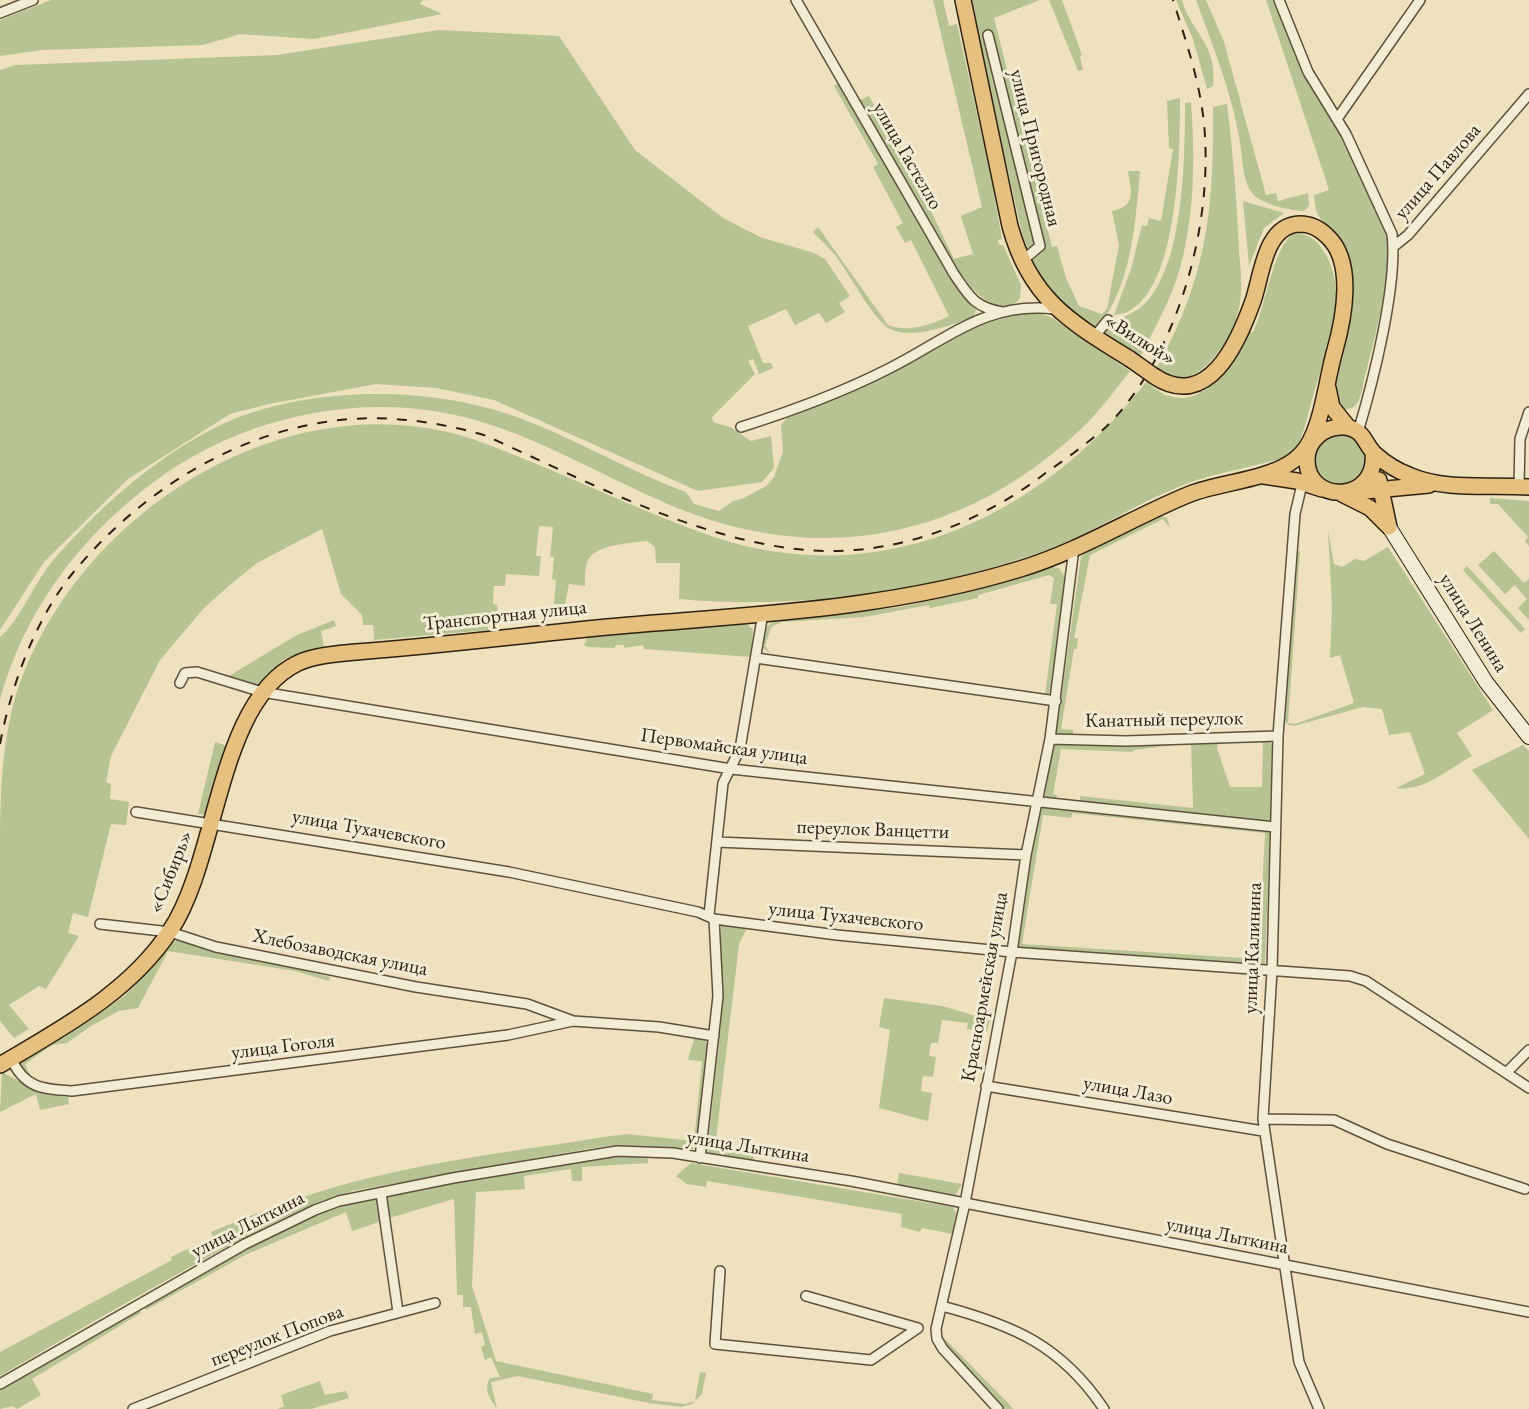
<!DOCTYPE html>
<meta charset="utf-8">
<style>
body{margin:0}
canvas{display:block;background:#ede1be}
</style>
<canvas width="1529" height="1409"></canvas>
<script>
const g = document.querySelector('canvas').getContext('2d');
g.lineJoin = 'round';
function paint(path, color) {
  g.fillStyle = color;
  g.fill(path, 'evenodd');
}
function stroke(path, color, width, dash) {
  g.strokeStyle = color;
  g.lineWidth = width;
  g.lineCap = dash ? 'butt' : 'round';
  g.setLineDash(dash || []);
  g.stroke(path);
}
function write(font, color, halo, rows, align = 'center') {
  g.font = font + ' "EB Garamond",serif';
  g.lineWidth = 6;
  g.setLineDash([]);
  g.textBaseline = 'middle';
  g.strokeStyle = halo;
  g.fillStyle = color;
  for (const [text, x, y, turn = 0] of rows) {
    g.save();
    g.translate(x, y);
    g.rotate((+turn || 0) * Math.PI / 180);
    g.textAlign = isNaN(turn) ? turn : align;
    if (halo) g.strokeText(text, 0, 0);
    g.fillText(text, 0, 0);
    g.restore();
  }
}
const green = new Path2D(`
 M51 0H423L420 4 442 14 314 39 240 34 203 45 42 50 0 56V20Z
 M933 0H943L949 26 957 24 991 177 1002 239 998 240 999 245H1003L1021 285 1020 298C1003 319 975 294 964 280L860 100 869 96 895 144 898 142 954 259 973 254 961 216 982 207Z
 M969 0H1040L994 18 1052 247 1057 246 1066 278 1079 306 1102 314 1107 309 1119 245 1112 211C1137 206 1131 192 1128 171H1140C1135 226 1132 284 1097 329 1088 324 1077 318 1068 311 1046 294 1034 262 1023 237Z
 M1049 0H1062L1082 55 1080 56 1083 70 1078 71Z
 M1176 0H1182C1191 33 1218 44 1213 86L1207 89 1193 39Z
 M1196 0H1206L1224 42 1266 195 1276 193 1278 201 1308 193 1309 206 1304 211C1289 210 1262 205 1252 193 1243 182 1243 163 1241 149 1234 98 1214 49 1196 0Z
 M1266 0H1274C1297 58 1329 111 1356 167 1367 188 1384 214 1387 237 1392 280 1374 338 1364 380 1362 390 1360 409 1347 409 1337 409 1334 398 1334 389 1336 363 1349 336 1352 309 1355 284 1353 257 1337 236 1322 216 1316 223 1314 195L1329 190Z
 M439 30 559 36 635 150 723 218 760 237 814 253 825 259 850 296 839 303 845 312 826 323 819 313 795 325 786 309 748 326 763 363H771L773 368 759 374 753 359 748 361 755 374 712 417 713 422 732 428 751 441 771 436 774 468 762 482 698 491 494 400 436 388 376 384 269 404 230 414 128 479 44 562 0 630V70L16 65 277 55Z
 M840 82 960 289 976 310 974 316C954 325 911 340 890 329 876 323 849 274 838 259 831 249 821 241 813 232L818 227 888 325C907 333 932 325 949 316L911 240 905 243 896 227 903 223 873 167 878 164 834 86Z
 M1180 98C1180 148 1179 280 1132 309 1127 313 1120 314 1114 315L1131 269 1142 225 1147 226 1149 218 1161 221 1173 149 1169 148 1167 101Z
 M1191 102C1195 157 1195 214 1180 268 1171 299 1155 328 1140 357L1103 334C1115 315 1136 318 1152 295 1184 251 1185 156 1185 103Z
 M1227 104C1233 153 1237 202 1239 251 1240 267 1243 286 1240 302 1236 333 1210 375 1178 380L1156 369C1207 278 1214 210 1213 107Z
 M1243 201 1284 213 1264 228 1249 266Z
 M1293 234C1308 233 1315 238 1323 250 1351 292 1326 350 1314 393 1309 409 1306 427 1299 442 1295 449 1288 453 1282 458 1251 468 1217 472 1186 484 1136 503 1092 534 1041 552 925 592 801 610 679 599L680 563H656L655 547 647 541C631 543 601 544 590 557 584 564 585 577 585 586L569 584 565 604H554L556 580 552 579 554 557H550L553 527 539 526 536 556H541L539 576 506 574 505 586H494L493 604 497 605 499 624 488 626V630L374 640 373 625H363L362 615 341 594 322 529 257 563 231 584 204 608 160 660 111 756 106 782 111 784 110 799 129 802 126 825 111 824 88 917 73 913 68 933 79 936 46 989 39 986 9 1005 29 1029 14 1038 0 1021C0 969 0 916 0 863 0 807 0 752 15 698 68 526 262 392 443 431 473 437 501 450 529 461 591 486 652 516 714 537 883 593 1042 516 1146 382 1152 386 1159 392 1166 395 1207 411 1233 359 1250 332H1253C1266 307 1272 249 1293 234Z
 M1032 311 1053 318 1130 371C1115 390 1100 411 1082 428 975 530 838 566 696 515 624 489 553 443 479 421 365 387 234 416 142 491 74 545 23 615 0 700V637C18 621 28 597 41 577 56 554 78 533 98 513 133 479 182 442 227 422 311 386 426 386 511 415 571 436 626 470 686 492L694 504 719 511 733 501 742 499 766 486 774 477 783 451 781 425 787 418 925 355 977 325Z
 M1314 460a26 26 0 1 1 52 0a26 26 0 1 1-52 0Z
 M1490 498 1529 501V546L1525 541 1528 537 1498 504H1490Z
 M1160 515 1167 518 1170 528 1163 519 1090 555 1074 638 1078 639 1077 649H1074L1061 729 1073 730V736L1056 735 1081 557 1087 551Z
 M1328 530 1334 564 1342 567 1355 559 1364 561 1388 547 1493 710 1457 733 1472 756C1448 769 1424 792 1396 788L1425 774 1410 732 1389 735 1382 709 1363 707 1294 726 1289 725 1285 721 1295 552 1300 551 1288 723 1295 724 1354 703 1340 655 1330 658 1332 608Z
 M1494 551 1524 583 1529 579V620L1518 608 1527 599 1515 585 1505 594 1478 565Z
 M1467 566 1525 629 1521 633 1463 570Z
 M1050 567 1059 568 1066 579 1049 695H1045L1057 604H1050L1054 578 1049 575 978 595V598L930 608 929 605 864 617 782 622 771 627 765 646 770 653 763 648 766 628 775 620 901 607 969 592Z
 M334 620 336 626 321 631 324 646 283 660 258 686 199 669 229 676 295 636Z
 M745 622 753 630 751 657 644 649 643 645 624 648V645H616L614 648 587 647 584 645 588 637Z
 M1267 739 1272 745 1270 821 1080 801V796L1193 808 1191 743 1133 750V752L1061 749 1053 794 1057 795 1056 798 1043 797 1053 747 1056 744 1136 745ZM1263 741 1262 787H1230L1217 748 1218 743Z
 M215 742 227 746 207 814H198Z
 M1523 745 1529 751V839L1472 770Z
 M1040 806 1270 830 1265 964 1015 949ZM1072 813 1265 833 1260 931H1257L1256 945H1260L1259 959 1022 944 1043 815 1071 818Z
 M721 923 747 928 739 944 715 1147 754 1155 753 1161 707 1154 721 1024Z
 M177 940 195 943 211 950 306 968V971L330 977 329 981 295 971 168 951 138 1008 119 1011 91 1026 67 1043 52 1045 25 1064 31 1078 22 1072 20 1060C55 1041 91 1021 123 997 139 984 165 945 177 940Z
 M884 998 942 1006 990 1020 987 1032 967 1029 968 1023 942 1020 938 1043H931L929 1056 936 1057 933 1077 923 1076 921 1091 932 1093 928 1121 879 1108 890 1030 879 1027Z
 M695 1036 706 1041 708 1052 699 1133 693 1149 614 1145 587 1149 352 1191C297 1208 249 1235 199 1262 132 1299 66 1337 0 1376V1352L172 1260 171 1257 213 1237 211 1232 294 1198 295 1200C396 1164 505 1153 611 1136L627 1134 694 1141 702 1061 688 1060Z
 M2 1072 43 1094 68 1097 69 1104 40 1110 36 1094 0 1112Z
 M616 1156H648V1163L582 1167V1181H572L571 1169 524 1176 525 1189 476 1192 472 1286 496 1361 653 1394 652 1400 685 1404 695 1401 700 1372 706 1373 702 1394 692 1404 681 1407 649 1403 518 1376 491 1382 497 1409C490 1398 483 1391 490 1378L500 1377 491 1357 485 1360 481 1347 485 1345 482 1332 475 1334 471 1307H463V1295H457L454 1199 389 1218 391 1226 387 1227 384 1195Z
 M691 1163 953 1207 956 1213 953 1234 922 1228 920 1232 901 1227 902 1214 707 1181 706 1187 687 1184 676 1176Z
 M899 1173 962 1184 955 1196 897 1186Z
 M373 1196 378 1200 384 1252 379 1222 352 1231 346 1212 245 1255 146 1310 143 1305C217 1264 290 1215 373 1196Z
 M138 1308 141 1313 32 1379 41 1395 17 1409 13 1406 0 1409V1388Z
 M941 1335 1009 1404 1013 1409H1003L946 1348Z
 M320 1381 325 1395 346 1391 349 1398 311 1409H278L284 1406 281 1395Z`);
const minor = new Path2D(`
 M796 0 954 274C969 296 974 307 1002 312
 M1279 0 1308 72 1346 134 1392 234C1398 284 1373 382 1358 432
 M0 13 33 0
 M988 35 1040 246 1022 261
 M1337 119 1420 0
 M1393 247 1408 235 1529 94
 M1094 337 1108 320
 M741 427C792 411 843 392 890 368 948 339 986 301 1055 309
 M1303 480 1295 514 1278 736 1272 971 1263 1119 1299 1362 1319 1409
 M1519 486 1520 439 1529 412
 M756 658 1056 701
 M180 683 185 673 197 672 262 692 731 769 1275 827
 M1050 739 1126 741 1278 736
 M136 812 509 872 698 912 714 919 837 935 1012 952 1350 976 1366 981 1529 1088
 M717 842 1026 855
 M709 915 723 783 740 749 763 613
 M100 924 170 932 216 947 416 987 527 1004 573 1021
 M11 1058C24 1088 42 1089 72 1091L508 1035 573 1021 659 1027 714 1036
 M1507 1072 1529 1050
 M986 1086 1263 1131
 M1263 1119 1334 1120 1387 1144 1525 1189
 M700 1158 718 996 714 919
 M381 1193 398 1312
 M720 1271 715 1344 871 1360 918 1328 806 1296
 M942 1306C1013 1325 1061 1345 1104 1409
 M0 1384 245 1244 315 1210 339 1201 453 1178 617 1151 673 1153 851 1181 1529 1312
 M133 1409 330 1331 435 1303
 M998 1409 943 1349 937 1339 936 1329 965 1203 1012 952 1026 855 1050 739 1074 548`);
const secondary = new Path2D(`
 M1389 527 1486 682 1529 737`);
const trunk = new Path2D(`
 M963 0 1010 226C1030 299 1070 322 1130 359
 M1328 388 1332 407 1348 427
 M1373 453C1378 503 1307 505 1307 460 1307 441 1324 426 1343 427 1365 428 1364 445 1376 455 1386 464 1398 471 1411 476 1447 491 1490 484 1529 487
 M1264 476 1297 481 1322 489
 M1379 480 1389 527
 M1354 492 1429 485
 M1342 494 1370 508 1388 526
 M0 1065C62 1028 129 993 170 931 219 858 217 702 298 663 316 655 337 654 356 652 448 645 539 633 630 625 762 614 893 608 1020 569 1080 551 1133 517 1190 494 1223 481 1277 480 1301 454 1322 433 1326 380 1335 350 1344 318 1355 261 1327 236 1320 229 1310 224 1300 224 1264 225 1262 276 1253 301 1238 343 1208 412 1154 376`);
const rail = new Path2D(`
 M0 744C11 686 35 620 72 574 137 495 229 435 332 421 382 414 435 421 484 435 588 481 711 549 827 551 906 552 985 520 1047 472 1067 458 1088 443 1106 427 1180 354 1216 216 1203 115 1198 76 1185 38 1173 0`);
const trunkBridge = new Path2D(`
 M1130 359 1154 376`);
const streetNames = [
 ["улица Пригородная",1035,148,76],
 ["улица Гастелло",907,156,60],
 ["улица Павлова",1438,172,-49],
 ["«Вилюй»",1140,340,32],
 ["Транспортная улица",505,616,-6],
 ["улица Ленина",1473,623,58],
 ["Канатный переулок",1164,720,-1],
 ["Первомайская улица",724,747,8],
 ["улица Тухачевского",369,830,10],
 ["переулок Ванцетти",873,830,2],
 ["«Сибирь»",171,872,-68],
 ["улица Тухачевского",846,917,6],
 ["улица Калинина",1253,948,-88],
 ["Хлебозаводская улица",340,953,11],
 ["Красноармейская улица",985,987,-80],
 ["улица Гоголя",283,1047,-7],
 ["улица Лазо",1128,1091,10],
 ["улица Лыткина",748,1147,9],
 ["улица Лыткина",248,1225,-27],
 ["улица Лыткина",1227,1236,11],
 ["переулок Попова",277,1336,-21]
];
paint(green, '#b7c392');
stroke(minor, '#5e513c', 12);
stroke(secondary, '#2f2111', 16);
stroke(trunk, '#2f2111', 18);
stroke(minor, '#f3ecd5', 9);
stroke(secondary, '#f3ecd5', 14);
stroke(trunk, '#e6c07f', 15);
stroke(rail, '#2f2111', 2, [10, 10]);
stroke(trunkBridge, '#2f2111', 18, []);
stroke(trunkBridge, '#e6c07f', 15);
write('20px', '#2f2111', '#f3ecd5', streetNames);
</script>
